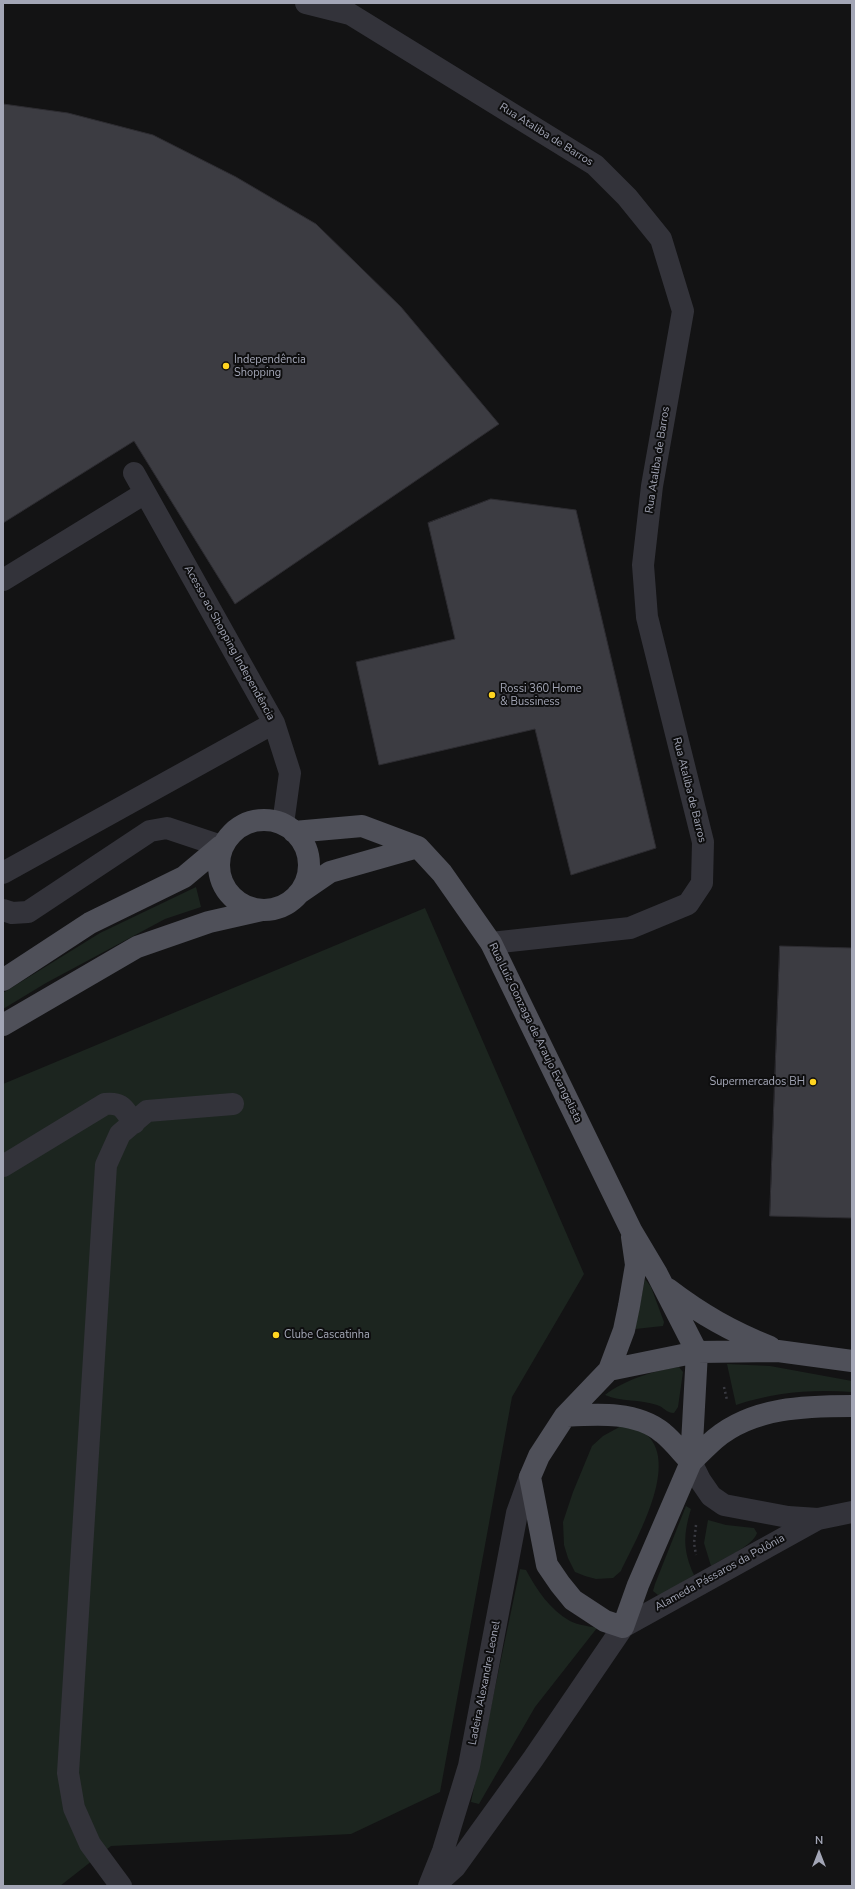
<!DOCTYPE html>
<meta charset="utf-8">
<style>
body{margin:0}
#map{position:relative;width:855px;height:1889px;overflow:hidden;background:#131314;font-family:"Nunito Sans",sans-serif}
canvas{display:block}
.frame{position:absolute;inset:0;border:4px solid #a3a6b6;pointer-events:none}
.north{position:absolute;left:799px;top:1833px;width:40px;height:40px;-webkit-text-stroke:3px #0e0e0f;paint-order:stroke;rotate:0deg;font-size:11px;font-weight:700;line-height:16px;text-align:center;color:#a3a6b6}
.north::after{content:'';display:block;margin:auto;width:14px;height:18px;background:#a3a6b6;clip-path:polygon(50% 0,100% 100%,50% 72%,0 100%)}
</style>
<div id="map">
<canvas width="855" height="1889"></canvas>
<div class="frame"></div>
<div class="north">N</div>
</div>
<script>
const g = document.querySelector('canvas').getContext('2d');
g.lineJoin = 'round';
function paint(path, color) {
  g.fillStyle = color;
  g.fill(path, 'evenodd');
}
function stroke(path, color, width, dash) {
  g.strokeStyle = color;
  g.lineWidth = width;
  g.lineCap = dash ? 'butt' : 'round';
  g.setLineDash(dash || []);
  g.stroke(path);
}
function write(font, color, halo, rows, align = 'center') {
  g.font = font + ' "Nunito Sans",sans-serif';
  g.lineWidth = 4;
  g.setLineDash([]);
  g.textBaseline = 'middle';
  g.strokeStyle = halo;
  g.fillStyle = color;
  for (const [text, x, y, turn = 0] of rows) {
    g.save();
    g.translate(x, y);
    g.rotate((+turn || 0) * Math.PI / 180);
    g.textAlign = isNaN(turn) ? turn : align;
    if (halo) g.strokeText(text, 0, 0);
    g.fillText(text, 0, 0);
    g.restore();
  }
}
const green = new Path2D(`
 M196 887 201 907 165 919 46 983 3 1009V993L100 933Z
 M425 908 584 1274 512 1397 440 1792 351 1834 111 1846 60 1886H3V1084Z
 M645 1279 651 1287 664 1322 663 1326 635 1329Z
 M727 1364 770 1366 852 1381V1392C813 1389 774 1392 736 1405Z
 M679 1367 683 1372 678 1407 674 1413C666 1413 664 1407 657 1405 640 1399 621 1402 605 1395 624 1380 656 1370 679 1367Z
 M623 1425C627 1427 633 1427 638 1429 687 1453 636 1539 621 1571L613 1578 596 1579 585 1576 575 1572 568 1558 564 1545 563 1522 573 1492 592 1446 603 1436Z
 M686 1506 691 1509C683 1535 683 1551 694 1575L664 1594 658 1595 653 1591 655 1584Z
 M708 1520 726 1525 754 1528 757 1533C753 1546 724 1558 711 1566L704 1543Z
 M520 1569 526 1570C537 1590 549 1609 570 1621 577 1625 589 1626 597 1628L535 1707 479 1804 471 1802Z`);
const building = new Path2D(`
 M3 104 68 113 153 135 236 177 316 224 401 307 499 424 235 604 134 441 3 523Z
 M491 499 576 510 656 848 571 875 535 729 379 765 356 662 455 639 428 523Z
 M780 946 852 948V1218L770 1216Z`);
const path = new Path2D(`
 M724 1387 727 1400
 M696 1525 694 1543 696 1555`);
const minor = new Path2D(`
 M306 3 350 14 595 165 627 197 661 239 683 311 652 486 643 565 647 617 703 842 702 883 688 904 630 928 491 943
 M134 473 274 723 290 773 283 824
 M3 580 145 493
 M3 873 274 723
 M3 910 12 913 28 912 150 831 167 828 221 846
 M3 1166 105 1104C123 1102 124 1110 134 1123
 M691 1462 700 1480 711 1496 724 1505 788 1517 818 1519 852 1512
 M121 1886 90 1844 74 1808 68 1773 106 1165 120 1134 147 1111 233 1104
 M429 1886 443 1851 469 1766 517 1513 530 1477
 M434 1886 455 1867 533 1759 623 1627 818 1519`);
const major = new Path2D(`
 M219 865a45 45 0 1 1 90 0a45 45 0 1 1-90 0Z
 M294 832 362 826 418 847 442 873 491 943 632 1232 657 1274 697 1352 691 1462 638 1585 623 1627 605 1621 573 1600 560 1584 547 1565 530 1477 539 1456 565 1416 609 1370 697 1352 778 1351 852 1361
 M298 894 330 872 418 847
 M3 980 90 923 184 877 221 846
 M3 1025 137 947 209 922 262 910
 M668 1289C702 1315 731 1331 770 1347
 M609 1370 624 1330 629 1306 636 1265 632 1237
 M565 1416C597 1414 637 1411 663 1433 673 1441 682 1453 691 1462
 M691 1462C699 1454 707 1446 715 1439 753 1407 806 1406 852 1406`);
const markers = [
 [226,366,4,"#ffd420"],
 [492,695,4,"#ffd420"],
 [813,1082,4,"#ffd420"],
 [276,1335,4,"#ffd420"]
];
const streetNames = [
 ["Rua Ataliba de Barros",546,135,32],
 ["Rua Ataliba de Barros",658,460,-81],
 ["Acesso ao Shopping Independência",229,643,61],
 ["Rua Ataliba de Barros",689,790,76],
 ["Rua Luiz Gonzaga de Araujo Evangelista",535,1033,64],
 ["Alameda Pássaros da Polônia",720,1573,-29],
 ["Ladeira Alexandre Leonel",485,1683,-79]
];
const poiNames = [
 ["Independência",234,360],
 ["Shopping",234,373],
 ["Rossi 360 Home",500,689],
 ["& Bussiness",500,702],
 ["Supermercados BH",805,1082,"right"],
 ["Clube Cascatinha",284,1335]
];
paint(green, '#1c251f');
paint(building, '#3c3c42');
stroke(building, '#2d2c31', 1);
stroke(path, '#393a41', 2.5, [2, 3]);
stroke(minor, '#33333a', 22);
stroke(major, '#4f5059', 22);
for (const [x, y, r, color] of markers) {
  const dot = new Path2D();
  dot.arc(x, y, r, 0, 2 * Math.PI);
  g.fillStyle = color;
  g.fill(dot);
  stroke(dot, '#0e0e0f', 1.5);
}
write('11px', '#a3a6b6', '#0e0e0f', streetNames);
write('11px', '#a3a6b6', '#0e0e0f', poiNames, 'left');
</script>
